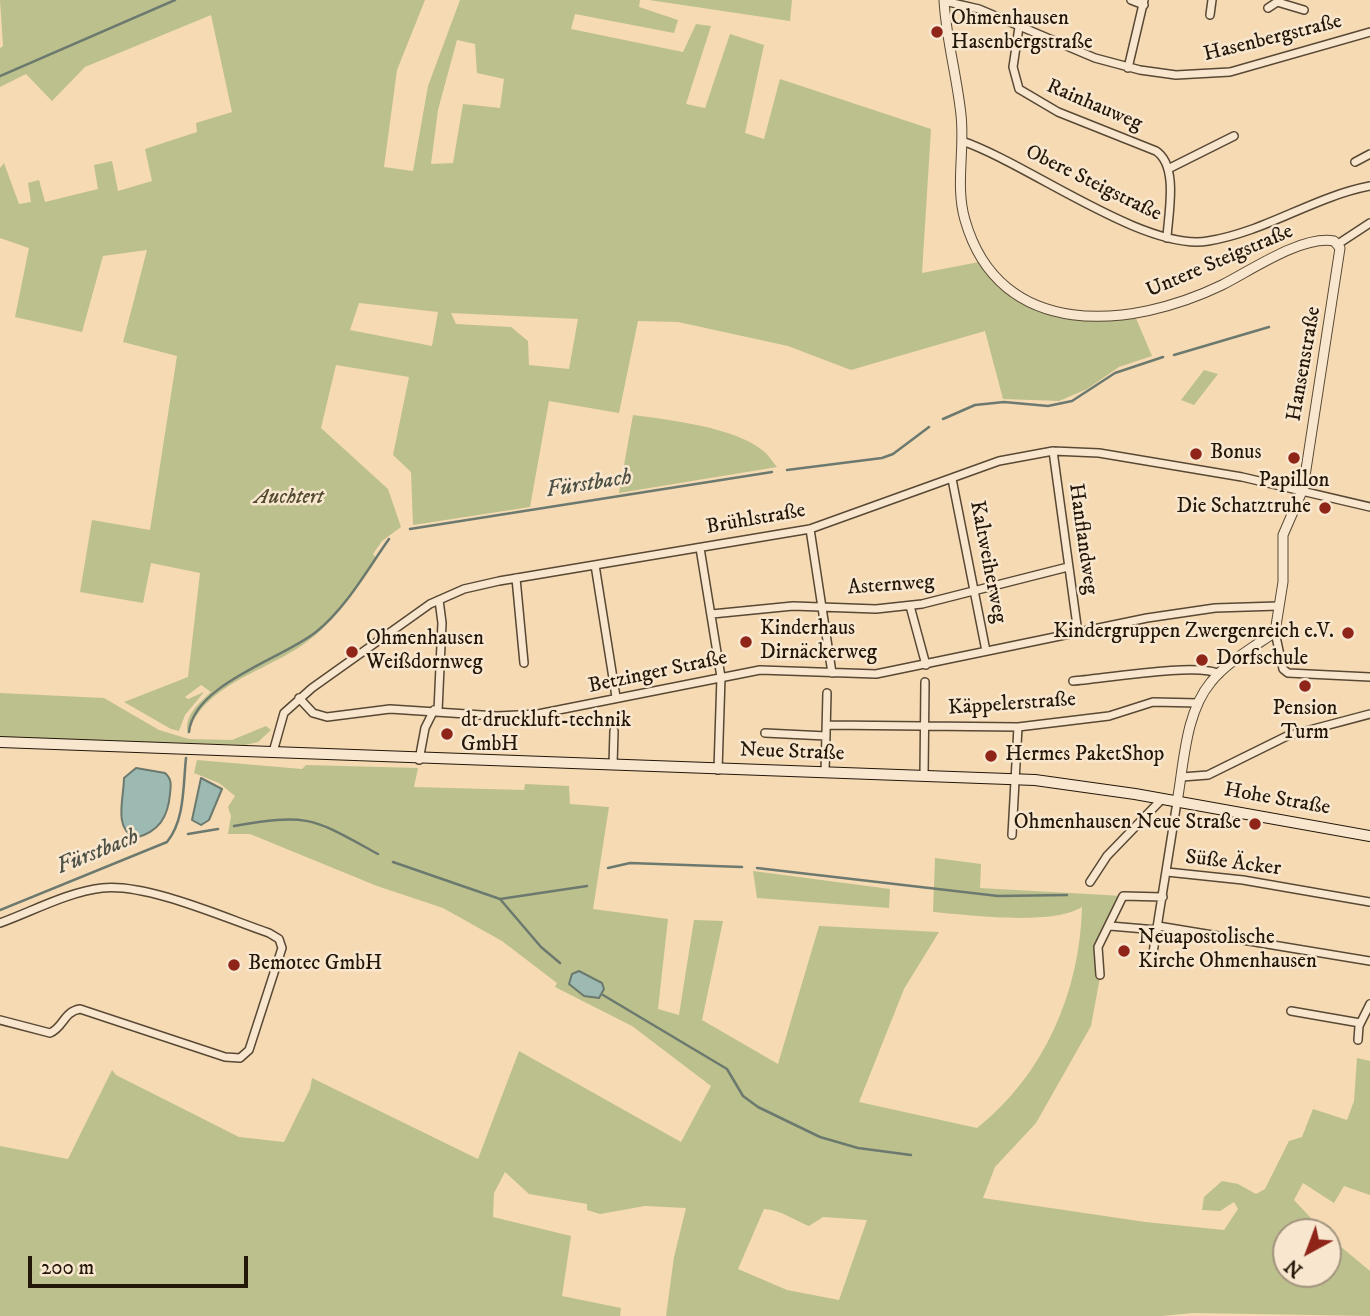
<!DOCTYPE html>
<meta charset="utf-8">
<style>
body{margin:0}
#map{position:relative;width:1370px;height:1316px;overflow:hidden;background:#f5dab4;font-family:"IM FELL DW Pica",serif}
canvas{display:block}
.north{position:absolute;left:1272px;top:1218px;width:70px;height:70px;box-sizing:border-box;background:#f8e7ce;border:2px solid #a3947f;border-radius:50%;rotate:221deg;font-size:19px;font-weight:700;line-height:28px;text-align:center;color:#231709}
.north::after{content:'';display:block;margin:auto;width:24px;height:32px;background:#8f2418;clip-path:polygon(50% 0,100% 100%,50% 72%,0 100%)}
.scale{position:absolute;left:28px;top:1256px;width:220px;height:32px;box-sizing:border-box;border:4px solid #231709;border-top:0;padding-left:9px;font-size:21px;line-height:24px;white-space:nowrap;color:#231709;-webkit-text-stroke:5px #f8e7ce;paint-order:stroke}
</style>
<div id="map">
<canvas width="1370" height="1316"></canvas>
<div class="north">N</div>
<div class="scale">200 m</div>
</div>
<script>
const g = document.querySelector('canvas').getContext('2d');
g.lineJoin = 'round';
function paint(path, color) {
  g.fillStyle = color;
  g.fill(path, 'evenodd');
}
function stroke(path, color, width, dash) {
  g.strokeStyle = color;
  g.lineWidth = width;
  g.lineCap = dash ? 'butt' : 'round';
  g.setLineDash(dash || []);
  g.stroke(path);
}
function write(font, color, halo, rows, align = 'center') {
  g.font = font + ' "IM FELL DW Pica",serif';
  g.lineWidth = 5;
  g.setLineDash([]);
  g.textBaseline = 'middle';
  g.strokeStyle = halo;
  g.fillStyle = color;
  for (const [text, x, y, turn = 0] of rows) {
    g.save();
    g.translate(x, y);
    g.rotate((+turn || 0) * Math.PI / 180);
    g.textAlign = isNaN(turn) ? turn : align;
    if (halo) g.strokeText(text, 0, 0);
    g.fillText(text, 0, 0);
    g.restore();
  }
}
const green = new Path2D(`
 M0 0H425L397 70 384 167 413 171 428 86 460 0H640L639 7 678 20 674 33 575 14 571 29 683 52 696 24 711 26 686 104 705 108 730 34 764 45 745 133 764 139 780 79 931 129 922 273 979 262C1018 314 1073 324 1135 316L1152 356 1119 367 1087 389 1059 401 1003 399 985 331 851 370 788 346 678 322 638 321 619 413 549 401 530 507 413 525 411 472 393 455 409 377 336 365 321 428 388 489 401 527 382 541 373 554 377 559C356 590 335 622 304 644 266 671 203 685 188 734 183 716 199 703 211 692L201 685 185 697 188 699 204 692 185 715 179 731 171 729 124 702 188 677 200 573 151 563 143 603 80 592 92 520 150 530 177 356 123 342 147 250 103 256 82 332 15 317 29 248 0 238V168L4 163 19 204 31 202 28 183 39 180 45 202 98 189 94 165 112 161 118 191 152 181 145 149 197 132 196 123 232 112 211 15 85 67 52 101 26 74 0 87V48L3 46ZM457 40 475 44 477 73 504 79 500 108 463 104 453 163 431 164 438 110ZM359 303 438 312 432 346 350 330ZM451 313 578 319 569 369 529 365 528 341 511 327 456 324Z
 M649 0H792L790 21Z
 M1204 370 1218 374 1194 405 1181 400Z
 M633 415C669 420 734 427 762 450 768 454 772 461 777 467L619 493Z
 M0 693 104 698 159 730 189 739 232 740 266 726 271 730 258 742 245 745 0 737Z
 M197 760 302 769 306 765 418 768 414 787 524 790 525 784 569 786 570 804 609 807 593 909 668 919 658 1009 679 1015 694 920 723 921 702 1020 778 1064 819 926 939 932 904 989 859 1102 977 1128C1044 1075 1080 992 1082 907 1052 926 969 915 933 912L935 858 981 864 980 888 1123 896 1098 947 1100 977 1091 1026 1036 1123 995 1167 983 1198 1145 1222 1224 1230 1238 1209 1234 1202 1220 1211 1202 1210 1204 1197 1222 1181 1238 1184 1256 1194 1265 1189 1289 1141 1302 1137 1313 1109 1347 1120 1354 1101 1357 1058 1370 1061V1195L1344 1186 1334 1203 1303 1183 1294 1200 1324 1232H1286V1274H1328V1236L1370 1271V1316L1193 1313 1162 1316H666L674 1257 686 1208 645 1206 600 1214 587 1210V1204L529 1194 505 1172 494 1193 493 1217 571 1236 562 1296 621 1308 620 1316H0V1146L68 1159 112 1070 116 1075 239 1137 284 1142 310 1089 312 1078 478 1159 519 1051 681 1142 711 1086 632 1026 555 987 557 983 502 941 443 908 377 886 250 834H228L231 816 228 807 235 796 219 783 194 773ZM764 1209C782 1210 793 1220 809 1226L823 1217 867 1220 839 1300 787 1290 738 1269Z
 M753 871 890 889 889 908 757 898Z`);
const water = new Path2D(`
 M136 768 165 773C172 779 171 785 170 794 168 817 159 832 135 838 113 828 124 798 124 778Z
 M201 778 222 789 209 820 201 825 192 820Z
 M579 971 602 983 604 989 599 998 584 996 569 984 572 974Z`);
const stream = new Path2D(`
 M0 76 175 0
 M1174 355 1269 327
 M943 419 975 405 1004 402 1048 406 1072 401 1115 373 1163 357
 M787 470 882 458 893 454 929 427
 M410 529 772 472
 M189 732C194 684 282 659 316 632 346 608 367 570 389 539
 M234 826C310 813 312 818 378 854
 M188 834 218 829
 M393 862 500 899 541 947 560 963
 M608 868 630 863 742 867
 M757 868 998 896 1067 895
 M500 899 587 886
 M0 910 167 842C185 820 183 786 186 758
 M603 995 727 1069 743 1096 758 1107 820 1137 858 1148 911 1155`);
const minor = new Path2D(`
 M1131 0 1144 5
 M944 1 979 9 1095 58 1140 70 1176 75 1230 72 1370 32
 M1277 2 1304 10
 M1268 8 1277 2
 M1210 15 1212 0
 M1019 27 1013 67 1019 89 1058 112 1156 151C1179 166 1168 215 1167 238
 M1128 68 1144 0
 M962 141C1027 163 1145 252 1208 241 1265 232 1313 197 1370 186
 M1355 162 1370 154
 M1168 169 1234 136
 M1338 244 1370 223
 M1053 451 1078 633
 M952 479 986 651
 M810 529 832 673
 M700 548 721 677 718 770
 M595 565 616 697
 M516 578 524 663
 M910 606 926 665
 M712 614 793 606 876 609 922 604 1068 567
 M1275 632 1283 669 1288 673 1370 677
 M1073 681C1101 679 1199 662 1219 674
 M299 698 313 713 327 717 390 709 497 716 538 714 760 670 876 674 1147 618 1215 608 1278 606
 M438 711 442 623 439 600
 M827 725 1018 727 1109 716 1153 702 1198 703
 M765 733 826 736
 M273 752 284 713 312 688 430 604 464 589 499 581 810 529 999 461 1053 451 1099 453 1242 477 1370 507
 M419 760 425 728 434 710
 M613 765 614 731
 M825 773 827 693
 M924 776 925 682
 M1182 777 1208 775 1287 736 1370 714
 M1012 835 1018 727
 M1167 872 1243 880 1370 902
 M1090 882 1107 856 1162 799
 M0 923C33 911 68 892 102 888 147 883 225 918 269 933L279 939 282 948 249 1050 240 1058 225 1057 80 1009C63 1012 64 1027 50 1033L0 1020
 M1110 926 1157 930
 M1158 926 1370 961
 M1152 959 1177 802
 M1100 975 1098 947 1123 896 1163 897
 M1291 1011 1360 1023
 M1358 1040 1359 1026 1370 1004`);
const tertiary = new Path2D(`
 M944 0C946 39 957 76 961 115 965 150 955 186 965 220 1000 342 1131 329 1222 285 1250 271 1302 235 1334 241L1340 248 1303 489 1283 535V582L1275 632C1254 647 1227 662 1211 682 1185 713 1184 764 1177 802`);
const secondary = new Path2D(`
 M0 742 1035 780 1135 794 1370 836`);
const markers = [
 [937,32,7,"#8f2418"],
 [1196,454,7,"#8f2418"],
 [1294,458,7,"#8f2418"],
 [1325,508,7,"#8f2418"],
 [1348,633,7,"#8f2418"],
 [746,642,7,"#8f2418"],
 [352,652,7,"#8f2418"],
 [1202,660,7,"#8f2418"],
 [1305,686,7,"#8f2418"],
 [447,734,7,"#8f2418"],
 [991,756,7,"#8f2418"],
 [1255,824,7,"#8f2418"],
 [1124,951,7,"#8f2418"],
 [234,965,7,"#8f2418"]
];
const poiNames = [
 ["Ohmenhausen",951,20],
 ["Hasenbergstraße",951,44],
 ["Bonus",1210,454],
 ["Papillon",1294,482,"center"],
 ["Die Schatztruhe",1311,508,"right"],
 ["Kinderhaus",760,630],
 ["Dirnäckerweg",760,654],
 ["Kindergruppen Zwergenreich e.V.",1334,633,"right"],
 ["Ohmenhausen",366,640],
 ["Weißdornweg",366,664],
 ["Dorfschule",1216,660],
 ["Pension",1305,710,"center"],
 ["Turm",1305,734,"center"],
 ["dt druckluft-technik",461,722],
 ["GmbH",461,746],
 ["Hermes PaketShop",1005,756],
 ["Ohmenhausen Neue Straße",1241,824,"right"],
 ["Neuapostolische",1138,939],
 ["Kirche Ohmenhausen",1138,963],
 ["Bemotec GmbH",248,965]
];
const streetNames = [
 ["Hasenbergstraße",1273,39,-14],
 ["Rainhauweg",1094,106,23],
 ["Obere Steigstraße",1093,184,26],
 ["Untere Steigstraße",1220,262,-23],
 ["Hansenstraße",1305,364,-80],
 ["Brühlstraße",756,520,-10],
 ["Hanflandweg",1082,539,82],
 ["Kaltweiherweg",987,562,79],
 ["Asternweg",891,586,-4],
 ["Betzinger Straße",658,673,-12],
 ["Käppelerstraße",1012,705,-4],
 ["Neue Straße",792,753,2],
 ["Hohe Straße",1277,800,10],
 ["Süße Äcker",1233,864,7]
];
const parkNames = [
 ["Auchtert",289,499]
];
const waterNames = [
 ["Fürstbach",589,485,-9],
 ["Fürstbach",98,853,-22]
];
paint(green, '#bcc08d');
paint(water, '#9cbab1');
stroke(water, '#6c796e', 2);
stroke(stream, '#6c796e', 2.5);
stroke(minor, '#584834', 10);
stroke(tertiary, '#584834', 11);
stroke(secondary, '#231709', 12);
stroke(minor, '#f8e7ce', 7);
stroke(tertiary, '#f8e7ce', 9);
stroke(secondary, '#f8e7ce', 10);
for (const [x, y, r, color] of markers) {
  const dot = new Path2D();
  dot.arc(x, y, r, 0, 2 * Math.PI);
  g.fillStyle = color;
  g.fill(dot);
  stroke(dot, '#f8e7ce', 2.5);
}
write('21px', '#231709', '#f8e7ce', poiNames, 'left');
write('21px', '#231709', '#f8e7ce', streetNames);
write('italic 21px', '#514a31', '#f8e7ce', parkNames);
write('italic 23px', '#4d5044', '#f8e7ce', waterNames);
</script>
